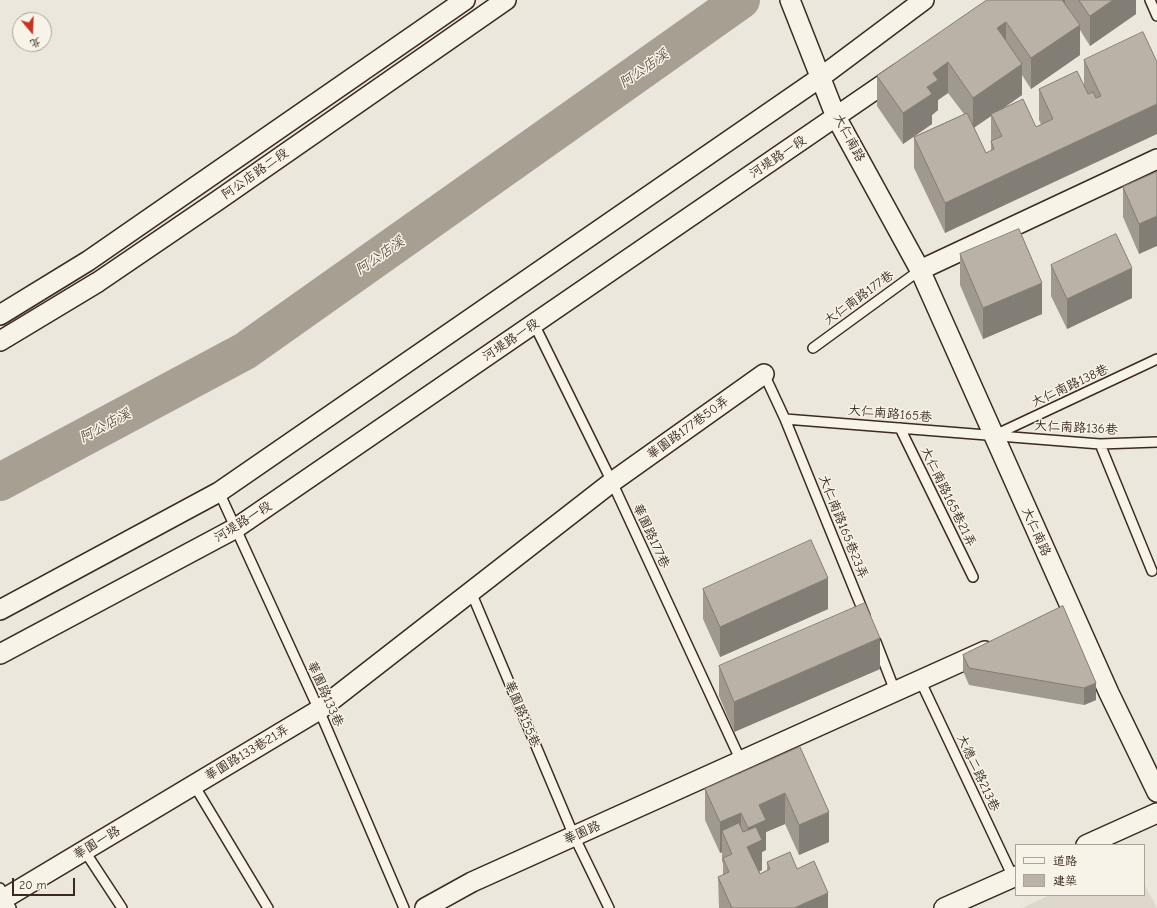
<!DOCTYPE html>
<meta charset="utf-8">
<style>
body{margin:0}
#map{position:relative;width:1157px;height:908px;overflow:hidden;background:#ece7dc;font-family:"Comic Neue","LXGW WenKai TC",sans-serif}
canvas{display:block}
.legend{position:absolute;left:1015px;top:844px;width:130px;height:52px;box-sizing:border-box;background:#f7f3e8;border:1px solid #aca397;margin:0;padding:5px 7px;list-style:none;font-size:12px;color:#3b2a1e}
.legend li{display:flex;align-items:center;gap:8px;height:20px}
.legend b{width:20px;border:1px solid #aca397}
.north{position:absolute;left:12px;top:12px;width:40px;height:40px;box-sizing:border-box;background:#f7f3e8;border:1px solid #aca397;border-radius:50%;rotate:161deg;font-size:11px;font-weight:700;line-height:16px;text-align:center;color:#3b2a1e}
.north::after{content:'';display:block;margin:auto;width:14px;height:18px;background:#c8321e;clip-path:polygon(50% 0,100% 100%,50% 72%,0 100%)}
.scale{position:absolute;left:12px;top:878px;width:63px;height:18px;box-sizing:border-box;border:2px solid #3b2a1e;border-top:0;padding-left:5px;font-size:12px;line-height:14px;white-space:nowrap;color:#3b2a1e;-webkit-text-stroke:3px #f7f3e8;paint-order:stroke}
</style>
<div id="map">
<canvas width="1157" height="908"></canvas>
<ul class="legend">
<li><b style="height:5px;background:#f7f3e8"></b>道路</li>
<li><b style="height:11px;background:#bab2a7"></b>建築</li>
</ul>
<div class="north">北</div>
<div class="scale">20 m</div>
</div>
<script>
const g = document.querySelector('canvas').getContext('2d');
g.lineJoin = 'round';
function paint(path, color) {
  g.fillStyle = color;
  g.fill(path, 'evenodd');
}
function stroke(path, color, width, dash) {
  g.strokeStyle = color;
  g.lineWidth = width;
  g.lineCap = dash ? 'butt' : 'round';
  g.setLineDash(dash || []);
  g.stroke(path);
}
function write(font, color, halo, rows, align = 'center') {
  g.font = font + ' "Comic Neue","LXGW WenKai TC",sans-serif';
  g.lineWidth = 3;
  g.setLineDash([]);
  g.textBaseline = 'middle';
  g.strokeStyle = halo;
  g.fillStyle = color;
  for (const [text, x, y, turn = 0] of rows) {
    g.save();
    g.translate(x, y);
    g.rotate((+turn || 0) * Math.PI / 180);
    g.textAlign = isNaN(turn) ? turn : align;
    if (halo) g.strokeText(text, 0, 0);
    g.fillText(text, 0, 0);
    g.restore();
  }
}
const built = new Path2D(`
 M1144 884 1157 908H1022L1050 895H1144Z`);
const river = new Path2D(`
 M0 482 245 351 741 0`);
const service = new Path2D(`
 M1150 0 1157 16
 M534 324 612 482 741 761
 M813 348 920 270
 M764 374 785 419 865 616
 M785 419 1100 444 1157 442
 M900 428 973 577
 M995 435 1157 359
 M1100 444 1152 571
 M219 492 319 710 404 908
 M471 592 574 836 609 908
 M876 642 895 691
 M920 680 1013 877
 M194 785 268 908
 M84 850 122 908
 M0 888 11 908`);
const minor = new Path2D(`
 M790 0 836 117 920 270 1109 693 1157 792
 M920 270 1157 159
 M0 315 88 261 465 0
 M0 341 98 282 217 201 506 0
 M0 610 219 492 821 77 924 0
 M0 654 236 528 898 74
 M1086 845 1157 813
 M0 901 319 710 612 482 764 374
 M425 908 472 882 985 651
 M944 908 1016 876`);
const wall = new Path2D(`
 M987 0H1136V14L1090 46 1080 30V55L1031 89 1022 75V95L1003 108 1036 127 1041 124 1039 120V89L1084 87V60L1157 62 945 233 914 168V137L964 114 948 93 938 100V110L932 115V124L903 144 877 106V76ZM991 116V151L986 153 974 128Z
 M1157 172 1139 254 1123 217V187Z
 M960 254 1042 314 983 339 960 285Z
 M1051 265 1132 298 1067 329 1051 296Z
 M703 589 828 609 720 657 703 619Z
 M1063 606 1096 700 1084 705 969 685 963 671V655Z
 M719 666 880 669 734 732 719 696Z
 M800 747 829 842 799 855 785 824 766 832V850L762 852V870L759 872 760 874 767 870V862L797 869 828 908H719L718 877 723 875V864L722 861V852L720 853 705 820V789Z`);
const shadedWall = new Path2D(`
 M1054 0H1065V10Z
 M1113 0H1136V14L1090 46V16Z
 M1006 22V52L997 28Z
 M1080 25V55L1031 89V58Z
 M948 62V93L938 100V110L932 115V124L903 144V113L927 87 933 73Z
 M1022 64V95L992 116 991 114V116L973 128V98Z
 M1157 104V134L945 233V203Z
 M1157 216V246L1139 254V224Z
 M1132 268V298L1067 329V299Z
 M1042 283V314L983 339V308Z
 M828 578V609L720 657V627Z
 M880 638V669L734 732V702Z
 M1096 683V700L1084 705V688Z
 M785 793V824L766 832V850L762 852V870L747 877 748 828 759 805Z
 M829 812V842L799 855V825Z
 M741 813V843L722 831V852L720 853V822Z
 M828 893V908H794Z`);
const building = new Path2D(`
 M987 0H1062L1080 25 1031 58 1006 22 997 28 1022 64 973 98 948 62 933 73 938 80 927 87 932 94 903 113 877 76Z
 M1079 0H1113L1090 16Z
 M1143 32 1157 62V104L945 203 914 137 967 113 986 153 994 149 991 141 1002 136 991 114 1023 99 1036 127 1053 119 1039 89 1077 71 1088 94 1093 92 1096 98 1101 96 1084 60Z
 M1157 172V216L1139 224 1123 187Z
 M1019 229 1042 283 983 308 960 254Z
 M1116 234 1132 268 1067 299 1051 265Z
 M811 540 828 578 720 627 703 589Z
 M865 603 880 638 734 702 719 666Z
 M1063 606 1096 683 1084 688 969 668 963 655Z
 M800 747 829 812 799 825 785 793 759 805 766 820 748 828 741 813 720 822 705 789Z
 M739 823 743 832 756 827 762 840 747 847 760 874 770 869 767 862 790 852 797 869 814 861 828 893 794 908H732L718 877 729 872 723 858 732 854 722 831Z`);
const streetNames = [
 ["大仁南路",849,138,62],
 ["河堤路一段",778,157,-34],
 ["阿公店路二段",255,174,-35],
 ["大仁南路177巷",859,298,-36],
 ["河堤路一段",511,340,-34],
 ["大仁南路138巷",1070,386,-25],
 ["大仁南路165巷",890,414,5],
 ["華園路177巷50弄",688,428,-36],
 ["大仁南路136巷",1076,428,3],
 ["大仁南路165巷21弄",948,497,64],
 ["河堤路一段",243,522,-32],
 ["大仁南路165巷23弄",843,527,68],
 ["大仁南路",1036,532,66],
 ["華園路177巷",651,536,65],
 ["華園路133巷",325,694,66],
 ["華園路155巷",522,714,67],
 ["華園路133巷21弄",247,753,-31],
 ["大德二路213巷",978,773,65],
 ["華園路",582,833,-24],
 ["華園一路",97,843,-31]
];
const waterNames = [
 ["阿公店溪",644,69,-35],
 ["阿公店溪",380,256,-35],
 ["阿公店溪",105,426,-28]
];
paint(built, '#ddd7cc');
stroke(river, '#a89f93', 38);
stroke(service, '#3b2a1e', 12);
stroke(minor, '#3b2a1e', 22);
stroke(service, '#f7f3e8', 9);
stroke(minor, '#f7f3e8', 19);
paint(wall, '#a09990');
paint(shadedWall, '#827d75');
paint(building, '#bab2a7');
stroke(building, '#827d75', 1);
write('13px', '#3b2a1e', '#f7f3e8', streetNames);
write('italic 14px', '#615347', '#f7f3e8', waterNames);
</script>
